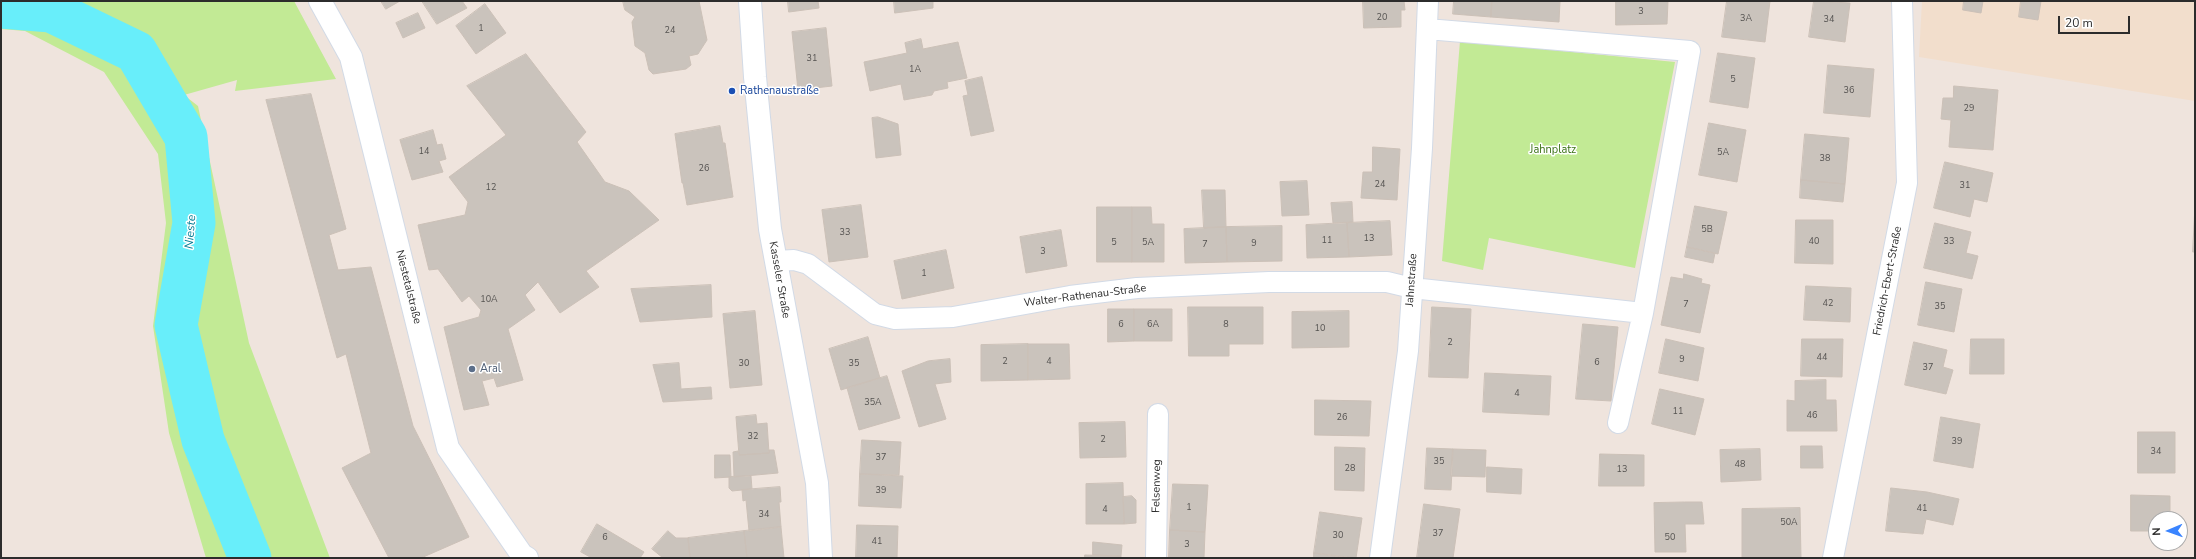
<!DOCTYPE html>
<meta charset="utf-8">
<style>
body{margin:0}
#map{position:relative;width:2196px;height:559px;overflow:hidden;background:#efe4dd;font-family:"Nunito Sans",sans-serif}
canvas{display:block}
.frame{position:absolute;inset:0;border:2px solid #2c2c2c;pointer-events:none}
.north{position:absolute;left:2148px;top:511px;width:40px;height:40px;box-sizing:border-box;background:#fff;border:1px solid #ababab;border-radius:50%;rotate:268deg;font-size:11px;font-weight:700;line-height:16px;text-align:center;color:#2c2c2c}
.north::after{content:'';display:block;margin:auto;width:14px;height:18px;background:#3a84ff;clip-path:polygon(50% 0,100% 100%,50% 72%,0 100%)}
.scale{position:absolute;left:2058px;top:16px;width:72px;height:18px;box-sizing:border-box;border:2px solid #2c2c2c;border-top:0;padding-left:5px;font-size:12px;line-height:14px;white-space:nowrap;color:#2c2c2c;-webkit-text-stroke:3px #fff;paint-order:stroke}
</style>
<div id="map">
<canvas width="2196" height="559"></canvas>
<div class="frame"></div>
<div class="north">N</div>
<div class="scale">20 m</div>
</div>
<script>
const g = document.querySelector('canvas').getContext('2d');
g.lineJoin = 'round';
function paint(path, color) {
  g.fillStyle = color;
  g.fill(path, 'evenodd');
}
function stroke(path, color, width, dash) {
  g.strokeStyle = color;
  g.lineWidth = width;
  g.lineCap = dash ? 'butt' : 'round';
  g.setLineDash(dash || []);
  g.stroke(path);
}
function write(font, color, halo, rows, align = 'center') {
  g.font = font + ' "Nunito Sans",sans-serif';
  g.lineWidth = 3;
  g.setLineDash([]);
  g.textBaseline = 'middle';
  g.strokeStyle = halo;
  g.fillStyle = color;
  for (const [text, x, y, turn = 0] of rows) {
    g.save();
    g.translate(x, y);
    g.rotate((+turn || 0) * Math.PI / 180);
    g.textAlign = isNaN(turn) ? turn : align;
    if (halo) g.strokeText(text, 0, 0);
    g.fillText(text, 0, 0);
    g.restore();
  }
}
const education = new Path2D(`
 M1922 1H2195V101L1919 57Z`);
const green = new Path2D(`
 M1 1H294L336 79 235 91 237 80 184 95 198 106 249 343 330 558H206L169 433 153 326 166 223 158 154 104 72 25 31 1 29Z
 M1460 41 1675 62 1635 268 1489 238 1483 270 1442 261Z`);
const river = new Path2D(`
 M1 7 51 11 136 52 186 137 194 223 176 325 203 440 250 558`);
const building = new Path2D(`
 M381 1H400L386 9Z
 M422 1H462L467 8 437 24Z
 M623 1H699L707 40 698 54 689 56 691 65 686 69 653 74 649 70 645 53 635 46 632 22 635 17 625 10Z
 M788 1H818L819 8 789 12Z
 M894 1H933V8L895 13Z
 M1363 1H1404L1405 10H1401V27L1364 28Z
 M1454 1H1492L1491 17 1453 14Z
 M1492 1H1560L1559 22 1491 17Z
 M1616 1H1668L1667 24 1616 25Z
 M1727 1H1770L1765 42 1722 37Z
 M1814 1 1850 3 1845 42 1809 37Z
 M1964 1H1983L1981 13 1963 10Z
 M2021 1H2041L2038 20 2019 17Z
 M485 4 506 33 476 54 456 26Z
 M418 13 425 28 403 38 396 23Z
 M826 28 832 86 798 90 792 32Z
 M921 39 923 49 958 42 967 78 947 82 948 88 934 91 932 95 904 100 901 84 870 91 864 62 907 53 905 43Z
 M1718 53 1755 58 1748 108 1710 102Z
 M526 54 586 132 577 142 605 182 629 191 659 220 586 271 599 287 560 313 538 282 525 295 535 310 508 329 523 380 497 387 494 378 482 381 489 405 464 410 444 327 479 317 481 310 469 296 462 302 438 269 429 270 418 225 465 215 468 202 449 177 506 135 467 86Z
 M1828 65 1874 69 1870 117 1824 113Z
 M982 77 994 131 971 136 963 96 968 95 965 81Z
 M1954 86 1998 90 1993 150 1949 147 1951 120 1941 119 1943 98H1953Z
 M311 94 346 229 329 235 338 270 371 267 413 426 469 537 421 558H389L342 468 371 453 346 354 337 358 266 100Z
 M878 117 898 124 901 155 876 158 872 118Z
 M1709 123 1746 130 1737 182 1699 175Z
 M720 126 723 143H725L733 197 687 205 683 183H682L675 134Z
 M433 130 437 145 442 144 446 159 439 161 443 172 412 180 400 140Z
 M1805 134 1849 138 1845 184 1801 180Z
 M1373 147 1400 149 1397 200 1361 198 1363 172H1372Z
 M1945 162 1993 173 1987 202 1974 199 1970 217 1934 208Z
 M1801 180 1845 184 1843 202 1800 198Z
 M1307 181 1309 215 1282 216 1280 182Z
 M1202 190H1225L1226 227 1204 228Z
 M1352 202 1353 222 1333 223 1331 203Z
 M861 205 868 257 829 262 822 210Z
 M1695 206 1727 212 1718 254 1687 247Z
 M2195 206V252H2193Z
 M1097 207H1132V262H1097Z
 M1132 207H1151L1152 224H1164V262H1132Z
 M1796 220H1833V264L1795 263Z
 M1390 221 1392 255 1349 257 1347 223Z
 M1347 223 1349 257 1307 258 1306 225Z
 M1935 223 1971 232 1966 253 1978 256 1972 279 1924 268Z
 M1282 226V261L1227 262 1226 227Z
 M1226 227 1227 262 1185 263 1184 229Z
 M1061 230 1067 266 1026 273 1020 237Z
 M1687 247 1715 253 1713 263 1685 257Z
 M946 250 954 288 902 299 894 261Z
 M1684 274 1702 279 1701 283 1710 285 1700 333 1661 325 1671 277 1683 279Z
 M1926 282 1962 289 1954 332 1918 325Z
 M711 285 712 317 640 322 631 289Z
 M1806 286 1851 288 1850 322 1804 320Z
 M1188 307H1263V344H1229V356H1189Z
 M1432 307 1471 309 1468 378 1429 377Z
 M1108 309H1134V341L1108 342Z
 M1134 309H1172V341H1134Z
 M755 311 762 385 730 388 723 314Z
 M1349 311V347L1292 348V312Z
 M1583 324 1618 327 1611 401 1576 399Z
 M868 337 880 378 841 390 829 349Z
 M1666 339 1704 348 1698 381 1659 373Z
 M1802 339H1843L1842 377 1801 376Z
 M1971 339H2004V374H1970Z
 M1914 342 1947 350 1943 367 1953 370 1946 394 1905 385Z
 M1028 344H1069L1070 379 1028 380Z
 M1028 344V380L981 381V345Z
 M950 359 951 382 935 384 946 419 919 427 902 371 928 361Z
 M679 363 681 389 711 387 712 399 663 402 653 365Z
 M1485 373 1551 376 1549 415 1483 412Z
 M887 376 900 418 859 430 847 388Z
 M1826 380V400H1836L1837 431H1787V400L1795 401V381Z
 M1660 389 1704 399 1695 435 1652 424Z
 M1315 400 1371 401 1369 436 1315 435Z
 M756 415 757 424 767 423 769 453 739 455 736 417Z
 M1941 417 1980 424 1973 468 1934 461Z
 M1125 422 1126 457 1080 458 1079 423Z
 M2138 432H2175V473H2138Z
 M862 440 901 442 899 475 860 474Z
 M1801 446H1822L1823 468H1801Z
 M1335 447 1365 448 1364 491 1335 490Z
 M1427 448 1453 449 1451 490 1425 489Z
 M1453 449 1486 450 1485 477 1451 476Z
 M1760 449 1761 480 1721 482 1720 450Z
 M769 450H774L778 473 734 477 733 452 738 451 739 455 769 453Z
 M1600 454 1644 455V486H1599Z
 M715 455H730L731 477 715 478Z
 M1487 467 1522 469 1521 494 1487 492Z
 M860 474 903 476 901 508 859 506Z
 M751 476 752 489 732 491 729 488V477Z
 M1123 483 1124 524H1086V484Z
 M1173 484 1208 485 1205 532 1170 530Z
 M780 487 781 502H779L781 527 749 531 746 500 743 501 742 490Z
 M1891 488 1927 492 1959 499 1953 525 1926 519 1923 534 1886 531Z
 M2131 495 2170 496V519H2156V531H2131Z
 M1132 496 1136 500V523L1124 524 1123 497Z
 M1685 502H1702L1704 524H1685L1686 552H1655L1654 503Z
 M1424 504 1460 509 1453 558H1417Z
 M1800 508 1801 558H1742V509Z
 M1320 512 1362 518 1356 558 1314 553Z
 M597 524 644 552 640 558H592L581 552Z
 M857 525 898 526 897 558H856Z
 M781 527 784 558H747L744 531Z
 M1170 530 1205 532 1204 558H1169Z
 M668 531 676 538H688L690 558H663L652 549Z
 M744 531 747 558H690L688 538Z
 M1093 542 1122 545 1121 556 1093 555Z
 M1314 553 1349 558H1314Z
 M1085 555 1121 556V558H1085Z`);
const street = new Path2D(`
 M776 261 794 260 808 264 875 314 895 319 953 317 1070 296 1137 288 1269 282H1387L1412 288 1643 313 1690 51 1427 29
 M1618 423 1643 313
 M1156 558 1158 414
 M1380 558 1408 351 1422 148 1428 1
 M1833 558 1907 183 1902 1`);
const secondary = new Path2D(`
 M320 1 351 57 448 448 522 555 527 558
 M750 1 755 77 770 229 817 483 821 558`);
const markers = [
 [732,91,4,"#1a4fb4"],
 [472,369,4,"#5c6f8a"]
];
const numberNames = [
 ["3",1641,12],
 ["20",1382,18],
 ["3A",1746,19],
 ["34",1829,20],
 ["1",481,29],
 ["24",670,31],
 ["31",812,59],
 ["1A",915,70],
 ["5",1733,80],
 ["36",1849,91],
 ["29",1969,109],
 ["14",424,152],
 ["5A",1723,153],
 ["38",1825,159],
 ["26",704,169],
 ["24",1380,185],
 ["31",1965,186],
 ["12",491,188],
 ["5B",1707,230],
 ["33",845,233],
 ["13",1369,239],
 ["11",1327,241],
 ["40",1814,242],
 ["33",1949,242],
 ["5",1114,243],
 ["5A",1148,243],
 ["9",1254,244],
 ["7",1205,245],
 ["3",1043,252],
 ["1",924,274],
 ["10A",489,300],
 ["42",1828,304],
 ["7",1686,305],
 ["35",1940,307],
 ["6",1121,325],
 ["6A",1153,325],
 ["8",1226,325],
 ["10",1320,329],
 ["2",1450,343],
 ["44",1822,358],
 ["9",1682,360],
 ["2",1005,362],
 ["4",1049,362],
 ["6",1597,363],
 ["30",744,364],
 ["35",854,364],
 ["37",1928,368],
 ["4",1517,394],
 ["35A",873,403],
 ["11",1678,412],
 ["46",1812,416],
 ["26",1342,418],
 ["32",753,437],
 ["2",1103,440],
 ["39",1957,442],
 ["34",2156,452],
 ["37",881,458],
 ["35",1439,462],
 ["48",1740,465],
 ["28",1350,469],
 ["13",1622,470],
 ["39",881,491],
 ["1",1189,508],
 ["41",1922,509],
 ["4",1105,510],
 ["34",764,515],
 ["50A",1789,523],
 ["37",1438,534],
 ["30",1338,536],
 ["6",605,538],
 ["50",1670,538],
 ["41",877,542],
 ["3",1187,545]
];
const transitNames = [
 ["Rathenaustraße",740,91]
];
const parkNames = [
 ["Jahnplatz",1553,150]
];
const streetNames = [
 ["Kasseler Straße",779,280,80],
 ["Jahnstraße",1412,280,-86],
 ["Friedrich-Ebert-Straße",1888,281,-79],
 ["Niestetalstraße",408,287,76],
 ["Walter-Rathenau-Straße",1085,296,-7],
 ["Felsenweg",1157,486,-89]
];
const serviceNames = [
 ["Aral",480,369]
];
const waterNames = [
 ["Nieste",191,232,-85]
];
paint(education, '#f2decc');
paint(green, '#c2ea95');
stroke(river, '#68eefa', 43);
paint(building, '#cac3bc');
stroke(building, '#cbc0b7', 1);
stroke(street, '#d2dae6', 22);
stroke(secondary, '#d2dae6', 24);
stroke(street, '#fff', 20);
stroke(secondary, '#fff', 22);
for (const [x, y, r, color] of markers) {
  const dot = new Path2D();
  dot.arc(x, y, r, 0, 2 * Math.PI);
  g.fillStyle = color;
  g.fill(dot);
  stroke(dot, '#fff', 1.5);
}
write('9px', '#545250', null, numberNames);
write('11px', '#164399', '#fff', transitNames, 'left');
write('11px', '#397114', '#fff', parkNames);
write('11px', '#2c2c2c', '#fff', streetNames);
write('11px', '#4e5e75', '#fff', serviceNames, 'left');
write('italic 12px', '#037d94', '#fff', waterNames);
</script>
